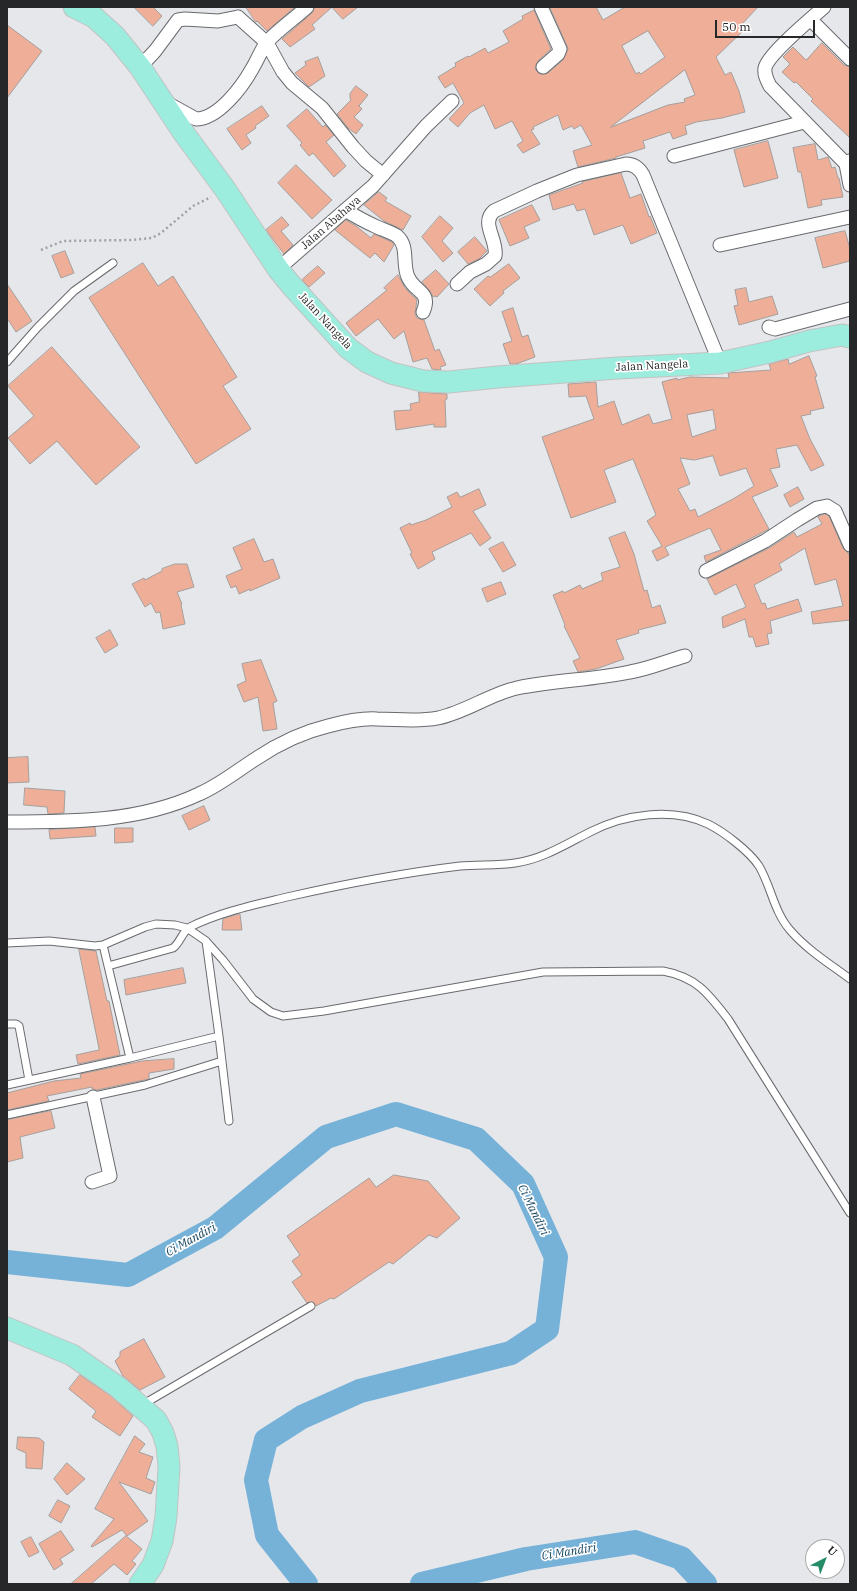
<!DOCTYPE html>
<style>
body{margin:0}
#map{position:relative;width:857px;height:1591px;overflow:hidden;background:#e5e7eb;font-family:"IBM Plex Serif",serif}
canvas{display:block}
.frame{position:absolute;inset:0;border:8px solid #262728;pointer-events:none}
.north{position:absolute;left:805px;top:1539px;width:40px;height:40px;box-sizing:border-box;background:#fff;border:1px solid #a8a9a9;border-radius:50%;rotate:42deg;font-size:11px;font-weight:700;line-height:16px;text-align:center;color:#262728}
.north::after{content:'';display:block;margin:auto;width:14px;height:18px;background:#258c68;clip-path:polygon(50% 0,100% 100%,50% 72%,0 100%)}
.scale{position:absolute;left:715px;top:20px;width:100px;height:18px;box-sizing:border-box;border:2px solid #262728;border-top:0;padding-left:5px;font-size:12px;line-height:14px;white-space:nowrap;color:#262728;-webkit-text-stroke:3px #fff;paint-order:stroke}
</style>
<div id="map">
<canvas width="857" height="1591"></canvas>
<div class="frame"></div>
<div class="north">U</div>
<div class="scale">50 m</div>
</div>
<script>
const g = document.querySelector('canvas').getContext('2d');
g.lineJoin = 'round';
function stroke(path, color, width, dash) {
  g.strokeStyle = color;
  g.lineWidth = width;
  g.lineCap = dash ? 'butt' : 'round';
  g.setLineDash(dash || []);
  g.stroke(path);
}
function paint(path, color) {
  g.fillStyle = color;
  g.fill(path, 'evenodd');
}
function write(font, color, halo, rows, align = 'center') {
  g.font = font + ' "IBM Plex Serif",serif';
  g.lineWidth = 3.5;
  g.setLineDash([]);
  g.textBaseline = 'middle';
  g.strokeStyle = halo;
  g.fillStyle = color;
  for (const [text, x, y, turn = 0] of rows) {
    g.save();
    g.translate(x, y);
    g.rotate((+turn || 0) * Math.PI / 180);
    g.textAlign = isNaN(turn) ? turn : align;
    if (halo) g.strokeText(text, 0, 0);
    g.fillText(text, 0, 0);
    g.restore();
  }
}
const river = new Path2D(`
 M7 1262 128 1275 215 1228 326 1137 396 1114 476 1139 523 1184 556 1257 547 1329 511 1353 360 1391 302 1417 266 1440 256 1480 267 1535 306 1584
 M422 1584 526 1559 635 1542 681 1558 705 1584`);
const building = new Path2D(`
 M134 7H153L162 16 153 26Z
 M246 7H295L267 31 257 21 256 22Z
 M315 7H332L312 25 315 29 290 47 282 39 312 13Z
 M332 7H358L343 19Z
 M550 7H596L603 20 625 7H758L742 24 746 28 716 57 725 75 731 72 739 91 745 112 722 118 696 122 685 126 687 134 673 139 670 132 643 141 645 148 616 157V158L578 167 573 151 592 145 581 125 574 129 572 126 563 130 558 115 533 127 534 129 531 130 540 144 523 153 517 145 523 141 512 121 495 129 484 105 470 113 458 127 449 119 464 103 453 83 445 88 438 77 456 66 455 63 468 56 469 57 485 48 488 53 509 42 503 31 523 19 522 16 534 10 551 49 538 61 535 69 540 74 548 73 563 60 568 49ZM648 31 665 57 641 74 639 72 636 74 622 46ZM685 70 695 95 684 99 685 102 668 105 611 127Z
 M7 25 42 51 7 98Z
 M822 43 844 65 850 67V138L811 101 813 99 796 82 794 83 782 72 790 64 783 57 793 47 806 60Z
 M318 57 325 76 309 87 295 73 306 65 305 62Z
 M356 86 368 95 359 106 358 105 362 109 354 117 363 125 356 134 348 128 337 114 351 100 350 98V94Z
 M262 106 269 116 255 126 256 128 246 135 251 143 242 150 227 129Z
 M307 109 323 127 325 125 334 135 326 142 346 166 334 177 313 153 309 156 300 145 302 143 287 126Z
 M768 141 778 178 744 187 734 150Z
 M815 144 818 160 828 157 832 168 835 167 838 178H839L843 197 821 200 822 205 808 208 801 172H798L793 148Z
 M296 165 332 200 312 219 278 183Z
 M621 173 630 198 641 194 649 217 650 216 657 233 631 244 623 225 594 235 585 209 577 211 574 204 553 210 549 195 583 183 582 182Z
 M379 192 387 198 385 201 411 216 403 230 384 221 364 205Z
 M532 205 540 220 524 227 529 238 510 246 499 220Z
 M440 216 453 228 442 241 453 253 443 262 422 237Z
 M282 217 289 225 281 231 293 245 284 254 266 230Z
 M346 220 356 226 371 238 374 234 392 242 394 245 384 262 375 253 370 258 335 230Z
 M845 231 850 249V261L823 268 815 238Z
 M475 237 487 251 479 259 468 264 458 252Z
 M65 251 74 273 61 278 52 256Z
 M143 263 158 286 173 276 237 377 223 386 251 429 196 464 89 298Z
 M509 264 520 278 503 291 504 293 490 306 474 289 488 276 490 277Z
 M318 266 325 273 309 287 302 280Z
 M436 270 449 284 437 297 435 296 433 297 430 291 422 282Z
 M398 275 405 288 417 300 415 314 417 318 424 320 435 351 439 349 446 365 440 367 441 370 432 369 427 358 413 362 404 331 394 339 378 319 356 336 346 323 387 290 384 288Z
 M7 284 32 321 16 332 7 318Z
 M746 288 749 302 772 296 778 314 739 325 734 306 738 305 735 290Z
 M513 308 522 337 528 335 535 357 516 364H510L503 344 512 341 502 312Z
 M52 347 140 447 96 485 57 441 30 464 8 438 34 416 8 386Z
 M809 356 817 376 815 377 824 408 810 411 811 414 801 416 810 439 824 465 811 471 797 445 776 449 780 467 770 469 778 486 752 497 769 529 706 562 704 556 721 550 710 528 665 547 669 555 657 561 652 551 662 546 647 521 656 515 633 459 604 470 616 502 571 518 542 437 594 419 586 396 569 397 568 384 596 382 598 407 614 401 622 425 649 414 653 424 672 419 662 382 677 378V380L690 377 729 378 728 373 771 370 769 364 788 359 789 364ZM713 410 716 429 692 437 687 415ZM713 456 720 476 746 468 754 486 733 499 698 517 695 509 690 511 678 489 690 484 680 458 694 460Z
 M419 392 447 394V399L445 400 446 427H434V424L396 430 394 411 411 410 410 404 419 402Z
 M798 487 804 499 790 507 784 495Z
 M479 489 486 505 473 511 491 538 480 546 471 533 432 552 435 559 418 569 410 554 412 553 400 528 410 523 411 525 426 520 452 507 447 497 457 492 460 497Z
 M825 514 829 516 843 548 848 553 850 556V620L813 624 811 612 843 606 836 579 815 585 805 548 779 564 782 570 754 585 762 604 765 603 767 609 798 599 802 611 770 621 772 633 767 634 769 644 756 647 753 637H749L745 619 723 628 722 617 746 607 736 584 715 595 707 579 769 548 794 532 797 537 822 524 818 517Z
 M625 532 634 554 644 591 647 590 652 608 660 605 666 623 638 630 639 633 616 640 624 659 596 669 578 672 573 661 580 658 564 626 565 625 553 595 563 591 564 593 580 585 582 589 603 580 601 573 620 567 609 538Z
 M254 539 264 562 273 559 280 578 250 591V589L239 594 236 586 231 588 226 576 242 569 233 548Z
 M503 542 516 565 503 572 489 549Z
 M175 564H187L194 587 177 592 182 604 181 605 185 624 163 629 160 612 156 613 151 603 145 607 132 584 144 578 145 580 162 571V569Z
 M501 582 506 594 487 602 482 589Z
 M110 630 118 645 105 653 96 638Z
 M261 660 277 701 273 703 277 729 263 731 258 697 244 702 237 685 246 681 242 664Z
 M28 757 29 782 7 783V758Z
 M25 788 65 791 64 813 48 814 47 807 24 805Z
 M204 806 210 820 189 830 182 816Z
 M95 827 96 836 50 839 49 830Z
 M115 828H133V842L115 843Z
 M240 914 242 930H222L223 919Z
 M79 949 96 951 107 1001H109L120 1055 78 1064 76 1055 99 1050Z
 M183 968 186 983 126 995 124 980Z
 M174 1059V1069L149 1073V1079L144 1080 97 1090 92 1089V1087L47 1096 49 1101 7 1110V1093L54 1081 81 1078 80 1074 123 1065 142 1061Z
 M51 1111 55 1128 20 1137 23 1158 7 1162V1120Z
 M394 1175 428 1181 460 1218 437 1238 429 1235 393 1264 389 1262 334 1299 331 1298 316 1306 313 1302 307 1303 292 1282 302 1275 292 1261 300 1255 287 1236 369 1178 376 1187Z
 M144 1339 165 1377 140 1390 123 1376 115 1361 120 1356V1352Z
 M80 1375 111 1396 133 1416 120 1436 92 1417 96 1411 69 1389Z
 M135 1436 145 1444 139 1452 153 1457 146 1478 155 1482 151 1494 119 1482 148 1521 127 1536 122 1530 92 1547 91 1546 114 1519 95 1509Z
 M18 1437 39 1438 44 1442 42 1469 26 1468V1453L17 1449Z
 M67 1463 85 1479 67 1495 54 1479Z
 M58 1500 70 1506 61 1523 49 1516Z
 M61 1531 74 1550 60 1559 63 1564 54 1570 39 1544Z
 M126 1536 142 1549 132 1561 136 1564 127 1575 114 1564 91 1584H71Z
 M31 1537 39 1552 29 1557 21 1542Z`);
const path = new Path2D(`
 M41 250 63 241 131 240 152 238 161 233 193 206 211 197`);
const lane = new Path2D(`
 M7 362 37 328 74 291 113 263
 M206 941 219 1036 229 1121
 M7 943 49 941 95 946 103 945 145 927 156 924 175 925 187 928 206 941 223 960 253 999 271 1012 283 1016 324 1011 543 972 663 971C696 977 708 993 728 1019L850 1213
 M103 945 130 1058
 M108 966 173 948C180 943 182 932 190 927 220 912 254 905 287 897 344 884 402 873 460 866 478 864 497 866 515 863 543 859 566 844 590 832 625 814 672 807 708 824 724 832 749 851 759 866 771 886 774 912 790 930 806 949 830 964 850 979
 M7 1024H16L19 1026 29 1080
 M7 1085 130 1058 219 1036
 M7 1115 145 1085 222 1061
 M142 1405 311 1306`);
const street = new Path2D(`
 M541 7 560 49 558 54 543 67
 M824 7C812 18 768 54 765 68 764 75 767 80 770 86L850 168
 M238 17 267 43 283 72 292 83 322 108 353 147 366 161 383 175
 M811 20 850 59
 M140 67 155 51 178 20 185 19 218 21 238 17
 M167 103 196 119C218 119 242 87 252 69 257 61 261 50 267 42 279 29 294 19 307 7
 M674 156 804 122
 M849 161 846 164 850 185
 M345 210C355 216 366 222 377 227 384 230 391 232 397 236 409 246 402 264 408 277 415 293 432 291 423 312
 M720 245 850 217
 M278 269 373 186 426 126 452 101
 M457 284 470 272 486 264 495 256C498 240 480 223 494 211L537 191 577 175 626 164C634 164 639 168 643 175L720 363
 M769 327 775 329 850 309
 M706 571 765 541 797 520 817 508 827 506 835 511 850 545
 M7 822C72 822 140 822 199 794 220 785 238 770 257 758 278 744 303 732 328 726 343 722 361 718 377 719 397 719 418 722 438 718 466 712 490 694 517 688 555 680 593 680 630 672 649 669 667 661 685 656
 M92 1182 110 1176 93 1097`);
const primary = new Path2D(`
 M74 7 94 17 115 36 140 67 183 132 225 189 278 269 291 285 348 348 367 362 391 373 423 381 449 382 498 377 618 368 720 363 770 352 809 341 842 335 850 337
 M7 1328 72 1355 118 1387 156 1420 163 1433 167 1446 169 1467 166 1517 162 1541 153 1565 140 1584`);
const streetNames = [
 ["Jalan Abahaya",331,223,-41],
 ["Jalan Nangela",325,321,47],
 ["Jalan Nangela",652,366,-3]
];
const waterNames = [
 ["Ci Mandiri",533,1210,64],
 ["Ci Mandiri",191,1240,-29],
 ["Ci Mandiri",569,1552,-9]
];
stroke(river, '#76b1d8', 24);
paint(building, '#efae97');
stroke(building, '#a49f9d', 1);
stroke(lane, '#696a6e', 9);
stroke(street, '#696a6e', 15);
stroke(primary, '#c2c3c3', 23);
stroke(path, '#9fa1a3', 2.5, [2, 3]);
stroke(lane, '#fff', 7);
stroke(street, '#fff', 13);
stroke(primary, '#9deddf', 21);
write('11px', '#262728', '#fff', streetNames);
write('italic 12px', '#194863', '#fff', waterNames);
</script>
